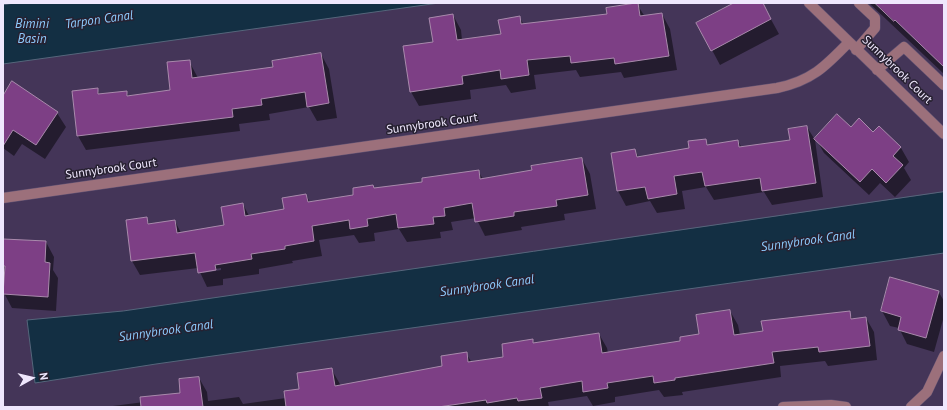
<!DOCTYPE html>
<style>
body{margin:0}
#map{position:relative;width:947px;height:410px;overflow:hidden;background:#443558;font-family:"PT Sans",sans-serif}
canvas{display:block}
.frame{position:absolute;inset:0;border:4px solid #efe7fd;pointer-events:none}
.north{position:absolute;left:12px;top:358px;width:40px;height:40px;-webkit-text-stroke:3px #272131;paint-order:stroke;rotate:82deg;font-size:11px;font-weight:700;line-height:16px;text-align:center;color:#efe7fd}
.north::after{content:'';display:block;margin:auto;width:14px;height:18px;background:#efe7fd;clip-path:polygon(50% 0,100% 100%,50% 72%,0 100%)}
</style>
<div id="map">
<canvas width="947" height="410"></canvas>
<div class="frame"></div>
<div class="north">N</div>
</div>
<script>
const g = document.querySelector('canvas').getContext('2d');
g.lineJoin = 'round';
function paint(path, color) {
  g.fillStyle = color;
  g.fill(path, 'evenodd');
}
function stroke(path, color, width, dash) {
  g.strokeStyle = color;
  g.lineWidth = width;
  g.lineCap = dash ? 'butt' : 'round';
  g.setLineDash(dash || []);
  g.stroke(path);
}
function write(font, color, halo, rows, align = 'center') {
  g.font = font + ' "PT Sans",sans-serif';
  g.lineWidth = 3;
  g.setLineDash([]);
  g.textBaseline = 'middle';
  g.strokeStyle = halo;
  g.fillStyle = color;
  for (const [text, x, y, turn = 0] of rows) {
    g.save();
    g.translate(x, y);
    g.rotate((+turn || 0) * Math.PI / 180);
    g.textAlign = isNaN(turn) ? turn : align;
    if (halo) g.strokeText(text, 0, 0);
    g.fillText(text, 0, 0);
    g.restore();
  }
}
const water = new Path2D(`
 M15 3H439L3 64V5Z
 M944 192V253L156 364 35 383 27 320 123 311Z`);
const shadow = new Path2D(`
 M736 3H762L779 34 720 65 712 50Z
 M869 3H944V74Z
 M637 4 645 17 662 14 670 29 677 70 624 78 621 72 580 77 576 70 534 75 536 89 511 93 506 85 470 90 471 99 419 106 411 92 434 43 453 15 461 30 462 40 502 34 520 18 524 25 609 15Z
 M321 54 329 69 337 118 317 121 309 107 269 114 270 120 239 124 240 131 86 150 78 136 97 89 100 95 126 92 129 96 172 91 189 61 198 78 274 68Z
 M3 97 57 113 66 127 45 159 22 144 14 156 3 148Z
 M807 127 815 140 823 197 772 205 764 192 714 200 706 187 682 191 685 209 657 213 650 201 626 206 618 191 612 154 635 150 639 158 690 149 705 140 709 146 738 141 742 148 791 141Z
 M879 127 901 148 909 162 904 168 911 180 895 197 880 183 869 195 824 153 816 139 851 128 873 133Z
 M582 159 590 174 596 209 564 214 565 220 521 227 522 230 485 236 476 218 451 222 453 230 440 232 441 238 407 242 399 229 374 233 375 241 359 243 354 235 319 240 322 256 292 261 293 263 259 269V274L223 279V285L207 287 198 268 140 275 132 261 127 220 146 218 150 225 175 221 181 233 225 226 243 204 249 216 285 210 306 195 310 202 355 195 375 189 424 183 478 171 483 179 533 171ZM221 268V270L203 273V271Z
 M3 240 46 242 54 257 53 270 58 278 56 311 12 308 4 293 5 273 3 270Z
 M938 291 944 301V316L934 352 907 344 899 328 890 326 882 311Z
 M730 311 738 325 740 335 764 331 849 313 853 319 866 318 874 332 877 360 828 366 825 361 780 366 781 377 682 392 683 395 664 397 659 390 615 397V402L593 406 587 396 548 402 549 407H105L152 401 182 393 199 378 207 392 208 401 239 397 243 404 286 398 332 370 341 386 443 367 466 353 472 363 505 357 532 341 534 344 599 334 607 348 608 353 682 341 700 335Z`);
const building = new Path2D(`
 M636 3H638L640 16 662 13 669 56 615 64 614 58 571 63 570 56 527 60 529 75 501 79 500 70 462 76 463 84 410 92 403 46 433 42 429 18 453 14 457 40 501 34 498 20 520 16 521 24 607 14 606 8Z
 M734 3H763L771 19 711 51 696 23Z
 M875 3H944V67L895 20 894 21Z
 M321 53 329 103 307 107 305 92 261 99 262 105 232 109 233 117 77 136 72 91 98 88V94L127 91V96L170 90 167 62 190 60 192 78 273 67 272 61Z
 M12 81 58 112 36 145 13 130 3 146V96Z
 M837 114 851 127 859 118 873 132 879 126 901 147 893 156 903 165 886 183 872 169 860 182 814 139Z
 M807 126 816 183 762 191 760 178 705 186 702 172 674 176 677 194 648 199 645 187 617 191 611 153 635 149 637 157 689 148 688 141 706 139 707 145 738 140 739 147 790 140 788 129Z
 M582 158 588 195 556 200 557 206 514 212V216L475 222 472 203 444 208 445 216 433 217 434 224 398 228 396 214 367 219 368 226 350 229 349 220 312 226 314 241 285 246V249L251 254 252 259 215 265 216 270 198 273 195 253 131 261 126 220 147 217 148 224 175 220 177 233 224 225 221 207 243 203 245 216 284 209 282 198 306 194 308 202 353 195V188L373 185 374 188 422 182V178L479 170 480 179 532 170 531 166Z
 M3 239 46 241 45 262 50 263 48 297 3 294 5 266H3Z
 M890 277 939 291 926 338 898 330 901 317 881 311Z
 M730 310 734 335 763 331 761 321 850 311 851 319 866 317 870 346 819 352 818 347 772 352 774 363 675 378V380L654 383 653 376 607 383 608 388 583 392 582 381 540 388 542 398 518 401 517 398 487 403 486 400 438 407H286L284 391 299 389 297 373 332 368 335 386 442 366 441 356 467 352 468 362 503 357 502 344 533 339V343L599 333 602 353 680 341V337L699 334 696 315Z
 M199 377 203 407H141L140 397 180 393 179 379Z`);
const minor = new Path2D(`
 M809 3 944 134
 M856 50 875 28V18L859 3
 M877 70 904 47 944 85
 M3 198 777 88C811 81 825 67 849 42
 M783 407 831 405 846 407
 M911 407 927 392 944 356`);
const streetNames = [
 ["Sunnybrook Court",897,70,44],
 ["Sunnybrook Court",432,124,-8],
 ["Sunnybrook Court",111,169,-8]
];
const waterNames = [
 ["Tarpon Canal",99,20,-8],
 ["Bimini",32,24],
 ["Basin",32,39],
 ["Sunnybrook Canal",808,241,-8],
 ["Sunnybrook Canal",487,286,-8],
 ["Sunnybrook Canal",166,331,-8]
];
paint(water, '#132f43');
stroke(water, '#55667b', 1);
paint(shadow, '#0007');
paint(building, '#7d3f85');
stroke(building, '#a98aac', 1);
stroke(minor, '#5f5172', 11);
stroke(minor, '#9c707b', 10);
write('12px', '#efe7fd', '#272131', streetNames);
write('italic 13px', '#8ccafc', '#272131', waterNames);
</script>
